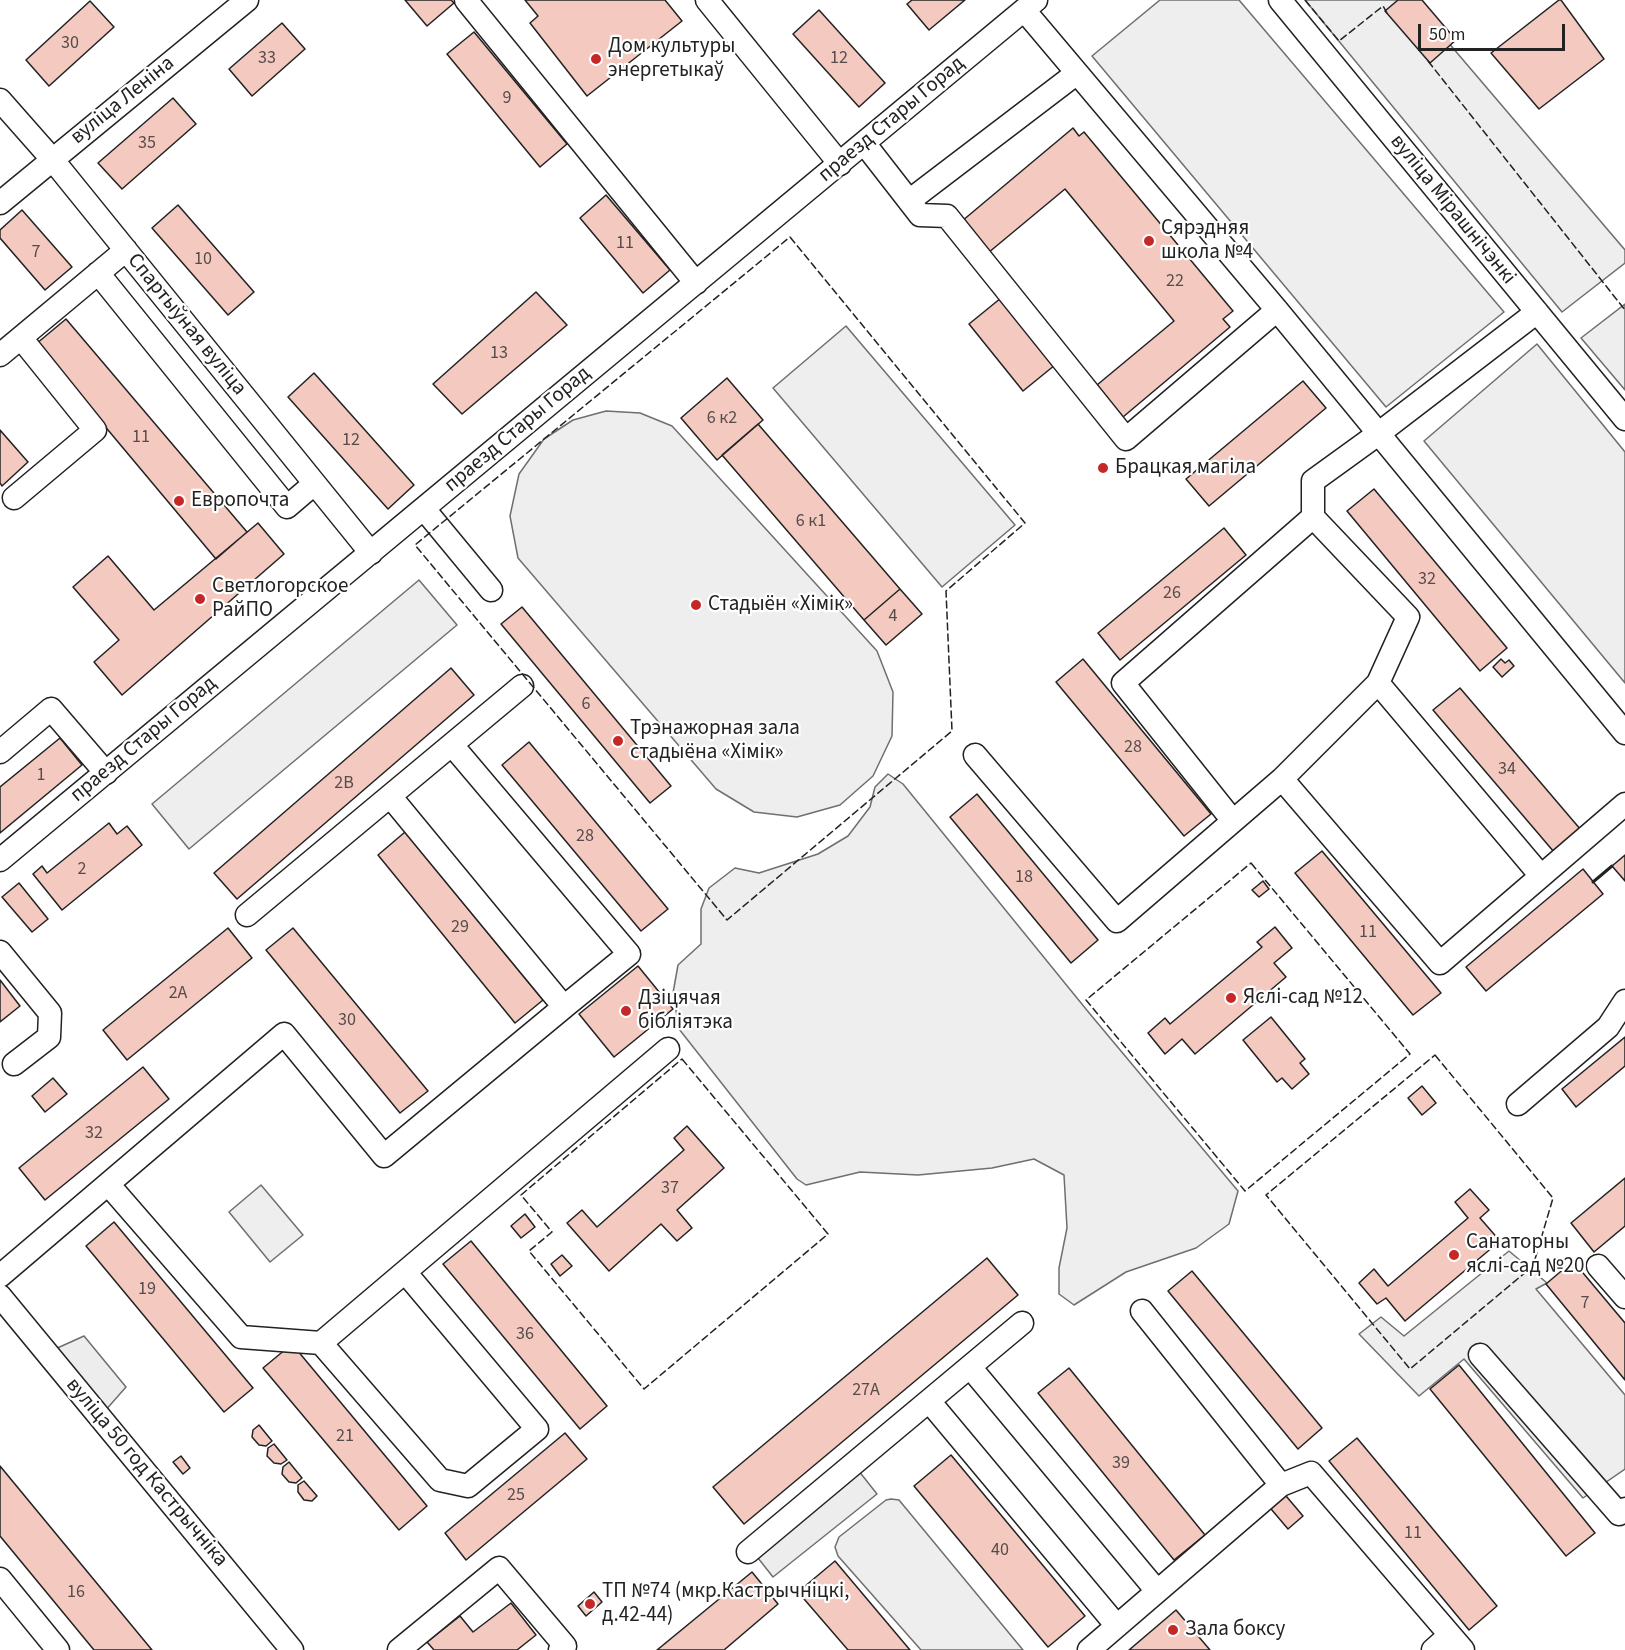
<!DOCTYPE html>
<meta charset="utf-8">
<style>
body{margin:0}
#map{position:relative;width:1625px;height:1650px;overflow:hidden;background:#fff;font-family:"Source Sans 3",sans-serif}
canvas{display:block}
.scale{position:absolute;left:1418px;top:24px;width:147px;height:27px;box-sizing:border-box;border:3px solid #222;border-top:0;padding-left:8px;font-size:18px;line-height:21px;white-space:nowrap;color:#222;-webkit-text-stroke:4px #fff;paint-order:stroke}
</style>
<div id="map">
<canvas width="1625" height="1650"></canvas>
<div class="scale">50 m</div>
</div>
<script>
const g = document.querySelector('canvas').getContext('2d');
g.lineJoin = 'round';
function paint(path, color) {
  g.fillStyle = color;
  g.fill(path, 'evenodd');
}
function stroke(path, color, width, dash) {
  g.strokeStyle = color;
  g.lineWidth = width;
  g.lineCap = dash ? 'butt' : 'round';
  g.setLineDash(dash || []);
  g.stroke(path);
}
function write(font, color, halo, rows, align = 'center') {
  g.font = font + ' "Source Sans 3",sans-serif';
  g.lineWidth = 4.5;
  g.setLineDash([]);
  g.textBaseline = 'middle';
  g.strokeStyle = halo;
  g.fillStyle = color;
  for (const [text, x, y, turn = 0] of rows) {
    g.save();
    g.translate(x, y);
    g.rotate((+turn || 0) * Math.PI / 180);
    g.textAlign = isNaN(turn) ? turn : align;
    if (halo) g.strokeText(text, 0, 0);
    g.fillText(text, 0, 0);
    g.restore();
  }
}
const green = new Path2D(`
 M1160 0H1239L1504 312 1386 407 1092 56Z
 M1305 0H1412L1625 250V263L1562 312Z
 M1625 304V390L1581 338Z
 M846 326 1015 525 942 587 773 388Z
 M1537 344 1625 452V683L1424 441Z
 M606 411 640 413 672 426 877 651 893 692 892 736 873 776 840 805 797 817 754 812 716 789 518 558 510 516 519 474 544 439 573 420Z
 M419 580 457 625 189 849 152 804Z
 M888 774 903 784 1090 1014 1238 1191 1229 1224 1196 1248 1126 1272 1074 1305 1059 1294V1268L1067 1228 1064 1175 1034 1159 992 1168 918 1175 860 1172 806 1185 797 1179 679 1029 673 993 678 965 701 944V909L709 888 735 868 759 873 818 854 848 836 870 807 875 787Z
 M261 1185 303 1235 270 1262 229 1212Z
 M1509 1251 1547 1283 1536 1289 1625 1395V1469L1583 1498 1464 1359 1419 1396 1359 1334 1381 1317 1404 1336Z
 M891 1499 899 1500 1023 1650H921L838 1556 835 1547 839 1537 886 1500Z`);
const parking = new Path2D(`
 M84 1336 126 1387 104 1412 53 1350Z
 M858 1470 877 1494 773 1577 754 1553Z`);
const building = new Path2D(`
 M405 0H451L454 3 427 26Z
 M525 0H665L682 21 587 96 530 23 538 16Z
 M912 0H965L929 30 907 4Z
 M1398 0H1422L1456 40 1430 63 1385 11Z
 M1559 0H1561L1604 59 1539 109 1491 53Z
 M90 1 114 27 49 86 26 60Z
 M819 10 885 83 859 107 793 34Z
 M282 23 305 49 252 96 229 69Z
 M474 32 567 144 540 167 447 54Z
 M173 98 196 124 122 189 98 163Z
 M1073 128 1079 136 1084 132 1233 311 1223 319 1230 327 1123 417 1097 385 1174 321 1065 189 988 253 962 221Z
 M606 195 670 270 643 293 580 218Z
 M178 205 254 292 228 315 152 228Z
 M22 210 72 267 45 290 0 238V230Z
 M536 292 567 325 462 414 433 384Z
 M1001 298 1055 365 1023 391 969 324Z
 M66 319 247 532 216 559 36 344Z
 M314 373 414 485 388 509 288 397Z
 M727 378 763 420 717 460 681 418Z
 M1303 381 1326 408 1209 506 1186 479Z
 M758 424 900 589 864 620 722 455Z
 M0 430 28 462 2 486 0 483Z
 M1374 489 1507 648 1480 671 1347 511Z
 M258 523 284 554 122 695 94 662 119 640 73 587 108 556 154 610Z
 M1224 528 1246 555 1120 660 1098 633Z
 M900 589 922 614 886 645 864 620Z
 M522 607 671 786 650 803 501 624Z
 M1083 659 1211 814 1184 836 1056 682Z
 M1501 659 1505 663 1509 660 1514 666 1502 677 1493 667Z
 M451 668 474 695 237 899 214 873Z
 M1460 688 1581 830 1554 852 1433 710Z
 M60 738 82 765 0 833V787Z
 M529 742 668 909 641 931 502 765Z
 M977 794 1098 940 1071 963 950 817Z
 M109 823 117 834 127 826 142 845 62 910 33 874 42 866 47 873Z
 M405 832 543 1000 515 1023 378 855Z
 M1322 851 1441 993 1413 1015 1295 873Z
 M1625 855V881L1612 866Z
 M1583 869 1603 894 1486 991 1466 967Z
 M1263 881 1269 889 1259 897 1252 890Z
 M19 883 48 919 32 932 2 897Z
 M1275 927 1292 948 1274 963 1286 977 1195 1054 1182 1039 1165 1054 1148 1033 1165 1018 1170 1024 1262 947 1257 942Z
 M228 928 252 958 127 1060 103 1030Z
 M293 928 428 1091 400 1113 266 950Z
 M638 966 673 1009 614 1057 579 1014Z
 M0 980 20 1006 0 1022Z
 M1271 1017 1305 1059 1300 1063 1309 1074 1292 1089 1282 1078 1277 1082 1243 1040Z
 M1625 1037V1066L1576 1107 1562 1089Z
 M143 1067 169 1099 45 1200 19 1168Z
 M53 1078 67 1094 45 1112 32 1096Z
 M1422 1086 1436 1103 1422 1115 1408 1098Z
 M687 1126 724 1168 677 1210 692 1228 677 1241 661 1224 609 1271 567 1223 582 1210 597 1227 684 1150 674 1138Z
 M1625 1178V1226L1594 1252 1571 1223Z
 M1470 1189 1489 1210 1480 1218 1500 1241 1405 1321 1386 1298 1377 1304 1359 1283 1374 1269 1388 1286 1468 1218 1455 1202Z
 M525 1214 535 1227 521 1238 511 1226Z
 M114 1222 253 1388 224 1412 86 1246Z
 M471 1241 607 1406 580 1429 443 1264Z
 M562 1255 572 1266 560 1276 551 1264Z
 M987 1258 1018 1295 744 1524 713 1487Z
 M1573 1261 1625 1323V1380L1546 1284Z
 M1192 1271 1322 1428 1298 1449 1168 1291Z
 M292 1344 427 1506 399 1530 263 1368Z
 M1459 1365 1595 1533 1566 1556 1430 1389Z
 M1069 1368 1205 1535 1174 1560 1038 1393Z
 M259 1425 272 1441 266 1446 259 1445 252 1437 253 1430Z
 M565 1433 587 1459 466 1560 445 1533Z
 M1357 1438 1497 1606 1469 1630 1329 1461Z
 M274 1444 287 1460 281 1464 274 1463 267 1456 268 1448Z
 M951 1455 1085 1616 1048 1647 914 1486Z
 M181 1456 190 1468 183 1474 173 1462Z
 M289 1462 302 1478 296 1483 289 1482 282 1474 283 1467Z
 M0 1466 152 1650H94L0 1536Z
 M304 1481 317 1496 312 1501 304 1500 298 1492V1485Z
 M1281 1490 1303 1516 1288 1529 1266 1503Z
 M835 1561 910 1650H848L798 1592Z
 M752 1572 778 1604 724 1650H657Z
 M594 1592 602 1602 586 1616 578 1606Z
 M511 1603 536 1635 517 1650H434L427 1642 460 1616 473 1632Z
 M1176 1610 1210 1650H1129Z`);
const minor = new Path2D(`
 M466 0 696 283
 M707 0 840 164
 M1280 0 1625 419
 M1024 10 1277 310 1625 733
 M0 100 52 159 371 553
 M864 143 920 215 947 216 1126 439 1277 310
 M909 201 1077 73
 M0 203 247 0
 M98 273 287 507 314 484
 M0 355 126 250
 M14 498 95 430 21 338
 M424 509 491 590
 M1313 517V481L1378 434 1537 312
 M452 745 629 954 564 1007
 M0 752 51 709 106 773
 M975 755 1117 921 1282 779 1440 963 1625 804
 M1282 779 1378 683 1541 876
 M1233 821 1123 683 1313 517 1408 617 1378 683
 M0 860 1036 0
 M247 915 522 686
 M0 952 50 1013 49 1037 14 1064
 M1518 1104 1608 1027 1625 1001
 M108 1184 241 1337 321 1343 668 1049
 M1598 1266 1625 1297
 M0 1276 284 1034 384 1156 564 1007 390 796
 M0 1296 292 1650
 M1142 1311 1281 1485 1311 1473 1463 1650
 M321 1343 440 1480 468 1486 537 1429 405 1272
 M1480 1355 1619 1514 1625 1509
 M970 1367 1157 1591
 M929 1401 1117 1626
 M748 1552 1022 1323
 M0 1579 58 1650
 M399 1650 499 1568 565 1646 560 1650
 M1089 1650 1281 1485
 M1433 1650 1450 1635`);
const fence = new Path2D(`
 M1305 0 1339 41 1383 6 1387 13
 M1428 61 1625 310
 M790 237 1025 523 946 591 952 731 727 920 415 545Z
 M1251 863 1410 1054 1245 1191 1086 1000Z
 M1435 1055 1553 1198 1533 1266 1410 1369 1266 1195Z
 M682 1059 828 1234 644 1389 529 1251 552 1232 521 1195Z`);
const wall = new Path2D(`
 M1593 882 1612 866`);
const markers = [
 [596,59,6,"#c62828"],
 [1149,241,6,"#c62828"],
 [1103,468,6,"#c62828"],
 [179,501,6,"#c62828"],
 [200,599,6,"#c62828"],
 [696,605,6,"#c62828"],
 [618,741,6,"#c62828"],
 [1231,998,6,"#c62828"],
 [626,1011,6,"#c62828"],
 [1454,1255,6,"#c62828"],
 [590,1604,6,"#c62828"],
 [1173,1630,6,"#c62828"]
];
const numberNames = [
 ["30",70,44],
 ["33",267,59],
 ["12",839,59],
 ["9",507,99],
 ["35",147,144],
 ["11",625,244],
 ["7",36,253],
 ["10",203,260],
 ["22",1175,282],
 ["13",499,354],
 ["6 к2",722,419],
 ["11",141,438],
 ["12",351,441],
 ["6 к1",811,522],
 ["32",1427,580],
 ["26",1172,594],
 ["4",893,617],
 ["6",586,705],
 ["28",1133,748],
 ["34",1507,770],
 ["1",41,776],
 ["2В",344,784],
 ["28",585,837],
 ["2",82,870],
 ["18",1024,878],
 ["29",460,928],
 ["11",1368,933],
 ["2А",178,994],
 ["30",347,1021],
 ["32",94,1134],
 ["37",670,1189],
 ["19",147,1290],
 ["7",1585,1304],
 ["36",525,1335],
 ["27А",866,1391],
 ["21",345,1437],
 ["39",1121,1464],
 ["25",516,1496],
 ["11",1413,1534],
 ["40",1000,1551],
 ["16",76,1593]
];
const poiNames = [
 ["Дом культуры",608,47],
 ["энергетыкаў",608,71],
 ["Сярэдняя",1161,229],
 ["школа №4",1161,253],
 ["Брацкая магіла",1115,468],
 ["Европочта",191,501],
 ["Светлогорское",212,587],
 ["РайПО",212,611],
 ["Стадыён «Хімік»",708,605],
 ["Трэнажорная зала",630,729],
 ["стадыёна «Хімік»",630,753],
 ["Яслі-сад №12",1243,998],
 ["Дзіцячая",638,999],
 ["бібліятэка",638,1023],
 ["Санаторны",1466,1243],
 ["яслі-сад №20",1466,1267],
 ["ТП №74 (мкр.Кастрычніцкі,",602,1592],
 ["д.42-44)",602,1616],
 ["Зала боксу",1185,1630]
];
const streetNames = [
 ["вуліца Леніна",123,101,-39],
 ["праезд Стары Горад",892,120,-40],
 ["вуліца Мірашнічэнкі",1452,210,51],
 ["Спартыўная вуліца",186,325,51],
 ["праезд Стары Горад",518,430,-40],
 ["праезд Стары Горад",144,740,-40],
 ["вуліца 50 год Кастрычніка",146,1473,50]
];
paint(green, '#eee');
stroke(green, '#6f6f6f', 1.5);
paint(parking, '#ededed');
stroke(parking, '#6f6f6f', 1.5);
paint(building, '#f3c9c0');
stroke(building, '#222', 1.5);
stroke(minor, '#222', 25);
stroke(minor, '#fff', 22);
stroke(fence, '#222', 1.5, [8, 3]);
stroke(wall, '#222', 3);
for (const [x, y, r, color] of markers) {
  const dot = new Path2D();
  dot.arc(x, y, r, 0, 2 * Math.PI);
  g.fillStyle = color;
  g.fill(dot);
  stroke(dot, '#fff', 2);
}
write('18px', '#564c4a', null, numberNames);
write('21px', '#222', '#fff', poiNames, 'left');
write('21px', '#222', '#fff', streetNames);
</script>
